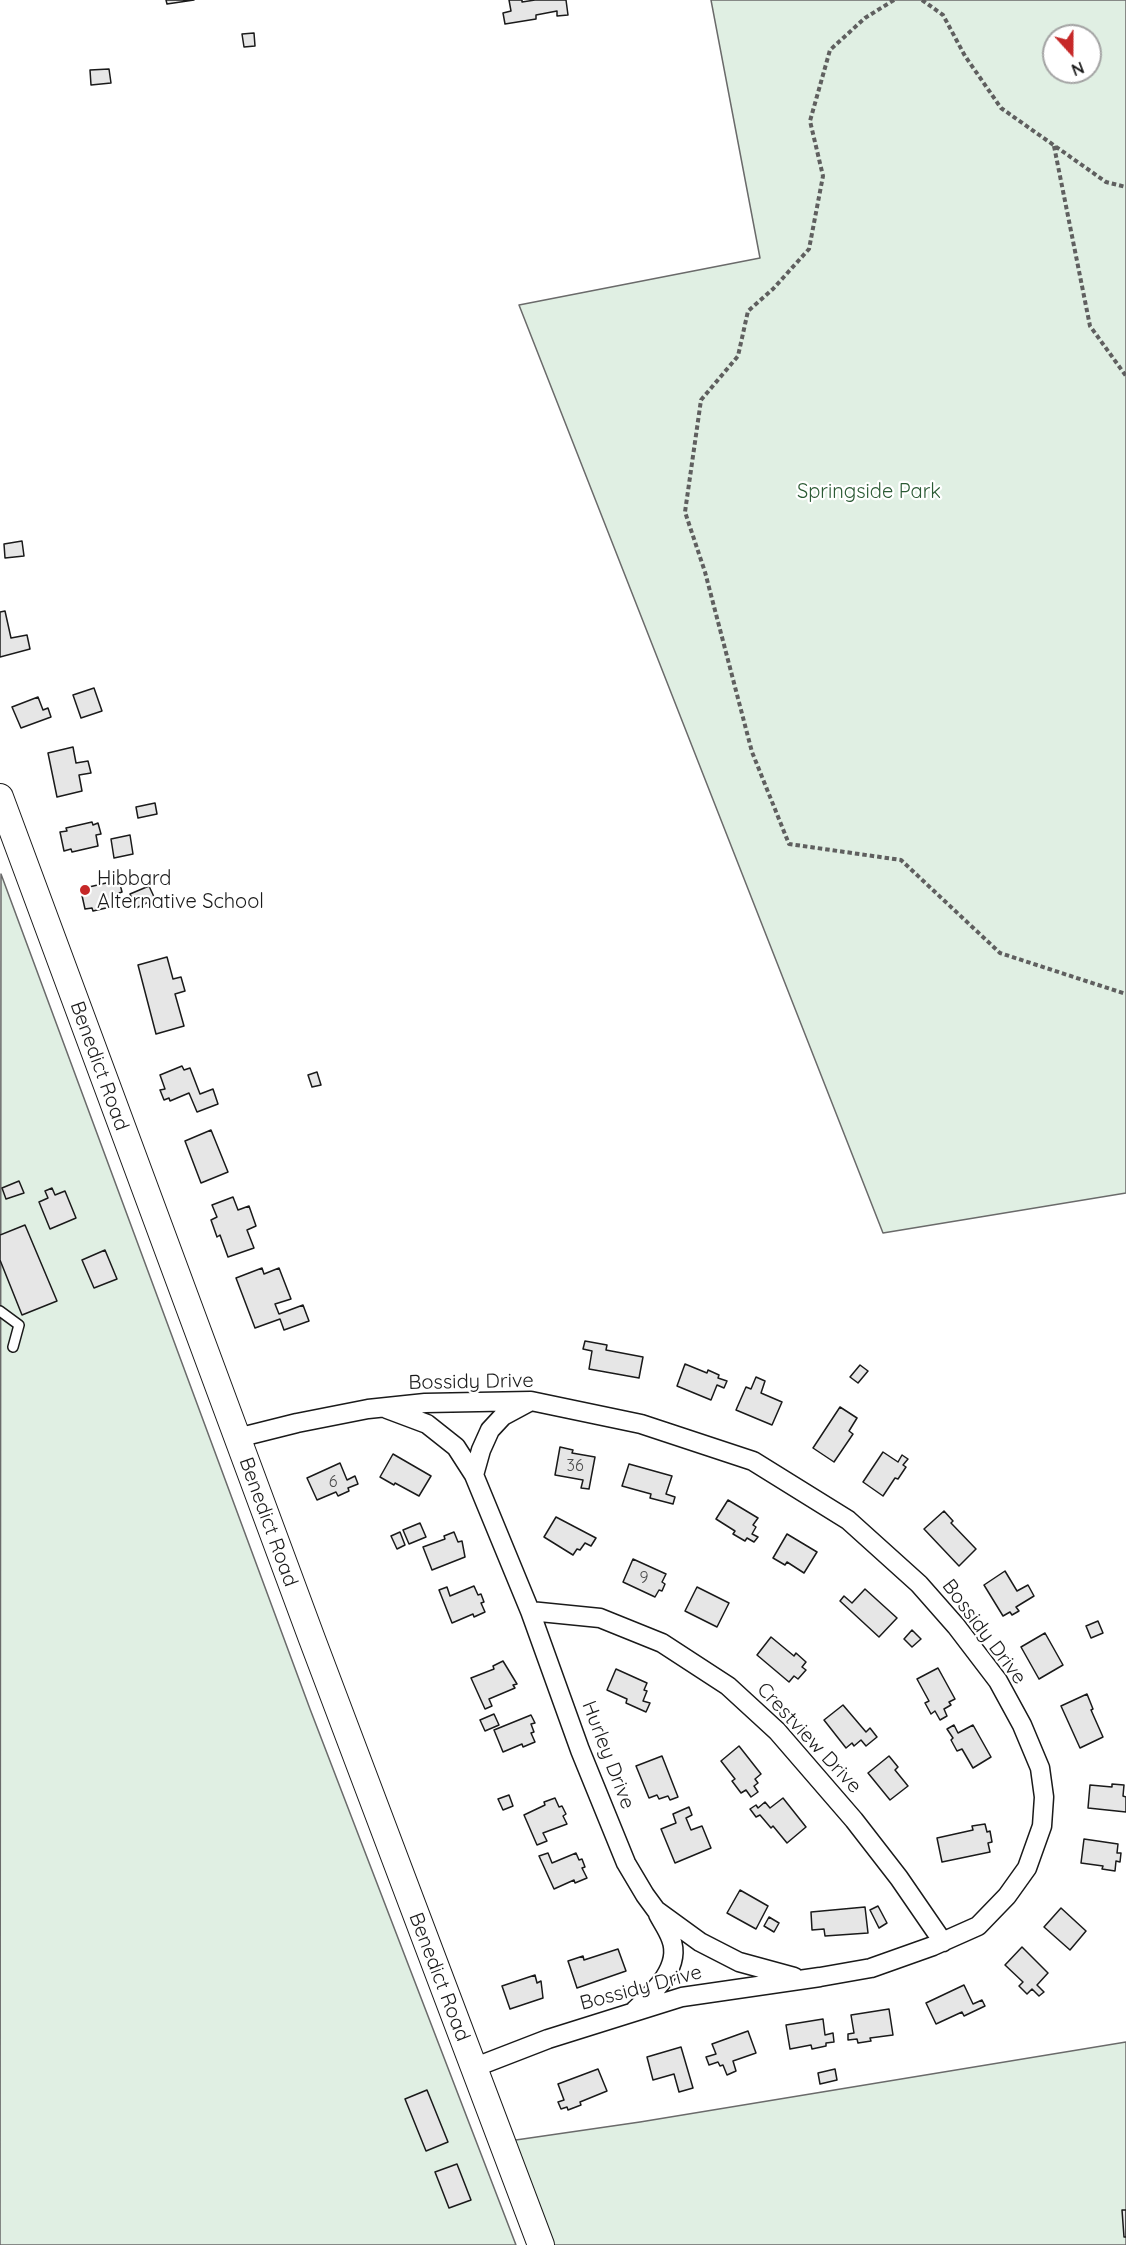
<!DOCTYPE html>
<style>
body{margin:0}
#map{position:relative;width:1126px;height:2245px;overflow:hidden;background:#fff;font-family:Quicksand,sans-serif}
canvas{display:block}
.north{position:absolute;left:1042px;top:24px;width:60px;height:60px;box-sizing:border-box;background:#fff;border:2px solid #a3a3a3;border-radius:50%;rotate:159deg;font-size:16px;font-weight:700;line-height:24px;text-align:center;color:#1a1a1a}
.north::after{content:'';display:block;margin:auto;width:21px;height:27px;background:#c62828;clip-path:polygon(50% 0,100% 100%,50% 72%,0 100%)}
</style>
<div id="map">
<canvas width="1126" height="2245"></canvas>
<div class="north">N</div>
</div>
<script>
const g = document.querySelector('canvas').getContext('2d');
g.lineJoin = 'round';
function paint(path, color) {
  g.fillStyle = color;
  g.fill(path, 'evenodd');
}
function stroke(path, color, width, dash) {
  g.strokeStyle = color;
  g.lineWidth = width;
  g.lineCap = dash ? 'butt' : 'round';
  g.setLineDash(dash || []);
  g.stroke(path);
}
function write(font, color, halo, rows, align = 'center') {
  g.font = font + ' Quicksand,sans-serif';
  g.lineWidth = 4.5;
  g.setLineDash([]);
  g.textBaseline = 'middle';
  g.strokeStyle = halo;
  g.fillStyle = color;
  for (const [text, x, y, turn = 0] of rows) {
    g.save();
    g.translate(x, y);
    g.rotate((+turn || 0) * Math.PI / 180);
    g.textAlign = isNaN(turn) ? turn : align;
    if (halo) g.strokeText(text, 0, 0);
    g.fillText(text, 0, 0);
    g.restore();
  }
}
const green = new Path2D(`
 M711 0H1126V1193L883 1233 519 305 760 258ZM1054 36H1090V72H1054Z
 M1 874 310 1709 516 2245H0Z
 M1126 2042V2245H541L502 2142 640 2122Z`);
const building = new Path2D(`
 M166 0H194L167 4Z
 M509 0H522V2L535 0H566L568 15 557 16V11L536 15V19L505 24 503 13 511 11Z
 M254 33 255 46 244 47 242 34Z
 M109 69 111 83 91 85 90 70Z
 M22 541 24 556 5 558 4 544Z
 M5 611 11 638 27 635 30 649 0 657V612Z
 M94 688 102 711 81 718 73 695Z
 M38 697 43 710 48 708 51 717 21 728 12 707Z
 M73 747 76 763 88 761 91 773 79 775 82 791 57 797 48 753Z
 M155 803 157 814 138 818 136 807Z
 M92 822 93 825 98 823 101 834 96 835 98 846 72 852 71 849 64 851 60 832 67 831 66 828Z
 M130 835 133 854 114 858 111 839Z
 M119 880 122 892 116 894 119 905 93 911 92 908 85 909 81 891 89 889V887Z
 M149 886 155 899 136 908 130 894Z
 M167 957 173 979 181 977 185 991 175 994 184 1026 156 1034 138 965Z
 M182 1066 184 1070 190 1068 200 1094 213 1089 218 1104 197 1112 189 1093 170 1101 169 1098 164 1100 160 1090 165 1089 160 1075Z
 M317 1072 321 1085 312 1087 308 1075Z
 M211 1130 228 1172 201 1183 185 1141Z
 M19 1181 24 1193 6 1199 2 1188Z
 M52 1188 55 1195 65 1191 76 1218 50 1229 39 1202 48 1198 45 1191Z
 M233 1197 238 1210 249 1206 256 1226 247 1230 254 1248 228 1257 220 1235 217 1237 211 1220 217 1217 212 1205Z
 M25 1225 57 1301 22 1315 0 1260V1235Z
 M105 1250 117 1279 94 1288 82 1260Z
 M262 1268 264 1274 279 1268 291 1299 275 1304 279 1314 303 1305 309 1321 284 1330 280 1319 255 1328 236 1278Z
 M585 1341 607 1345 606 1350 643 1357 639 1378 589 1369 592 1351 583 1349Z
 M685 1364 707 1373 708 1370 719 1375 718 1378 727 1381 724 1388 717 1385 711 1400 677 1386Z
 M860 1365 868 1371 858 1383 850 1377Z
 M756 1377 765 1381 761 1393 782 1402 772 1425 736 1410 746 1387 751 1389Z
 M840 1407 857 1418 849 1431 853 1434 834 1462 813 1448Z
 M560 1447 573 1450 572 1453 595 1457 589 1489 581 1488 583 1480 555 1475Z
 M883 1452 898 1462 902 1455 908 1459 903 1465 906 1467 898 1479 895 1478 883 1496 863 1482Z
 M393 1454 431 1476 419 1496 395 1483 394 1485 380 1477Z
 M340 1463 347 1480 355 1476 358 1484 348 1488 349 1491 338 1496 336 1492 317 1500 307 1478Z
 M629 1464 672 1476 666 1494 675 1497 673 1504 650 1498 651 1494 622 1486Z
 M728 1500 758 1518 753 1525 756 1527 752 1534 758 1537 754 1542 747 1538 745 1541 733 1534 735 1531 716 1519Z
 M944 1511 953 1521 951 1523 976 1549 959 1566 924 1529Z
 M556 1517 596 1538 591 1546 585 1543 580 1550 577 1549 573 1555 544 1537Z
 M420 1523 426 1537 409 1544 403 1530Z
 M400 1532 405 1545 397 1549 391 1536Z
 M454 1532 458 1542 462 1541 465 1557 432 1570 423 1547 445 1539 444 1536Z
 M787 1534 817 1552 804 1573 787 1562 785 1565 773 1558Z
 M633 1559 666 1574 662 1582 665 1584 662 1591 659 1590 655 1597 623 1582Z
 M1005 1571 1017 1591 1028 1585 1034 1596 1016 1607 1019 1611 1012 1615 1010 1612 1003 1616 984 1585Z
 M474 1586 478 1595 481 1594 484 1602 481 1603 485 1612 474 1617 473 1614 452 1623 439 1590 447 1587 450 1596Z
 M697 1587 729 1603 717 1627 685 1611Z
 M865 1589 897 1618 879 1637 840 1601 844 1596 852 1603Z
 M1098 1621 1103 1633 1091 1638 1086 1626Z
 M912 1630 921 1639 912 1647 904 1639Z
 M1045 1633 1063 1665 1039 1679 1021 1647Z
 M771 1637 794 1656 796 1653 806 1662 802 1667 806 1670 798 1679 794 1676 789 1682 757 1655Z
 M503 1661 517 1684 513 1685 515 1688 489 1699 492 1706 485 1709 471 1678 494 1669 493 1666Z
 M938 1668 955 1699 949 1702 951 1705 944 1709 947 1716 940 1720 935 1711 931 1714 925 1703 929 1701 917 1679Z
 M616 1669 647 1683 644 1690 647 1691 643 1701 650 1703 646 1712 626 1703 627 1699 607 1690Z
 M1087 1694 1093 1709 1091 1710 1103 1737 1080 1748 1061 1706Z
 M843 1705 866 1732 870 1728 877 1737 866 1746 861 1740 854 1746 852 1743 846 1748 824 1720Z
 M494 1714 499 1725 485 1731 480 1720Z
 M531 1715 535 1723 531 1724 534 1732 531 1733 535 1742 523 1747 522 1744 503 1752 494 1730Z
 M954 1725 958 1733 973 1725 991 1757 973 1768 962 1749 957 1751 951 1740 953 1738 947 1729Z
 M739 1746 761 1774 755 1779 758 1783 754 1786 758 1792 751 1797 746 1790 741 1793 732 1781 735 1779 721 1761Z
 M662 1756 678 1797 670 1800 668 1796 659 1799 657 1795 649 1798 636 1766Z
 M889 1756 898 1767 895 1770 908 1786 890 1800 868 1773Z
 M1112 1784 1124 1785 1123 1796 1126 1797V1812L1088 1808 1090 1785 1112 1787Z
 M509 1795 513 1806 503 1810 498 1799Z
 M555 1798 559 1807 562 1806 566 1814 563 1816 567 1824 543 1833 547 1841 537 1845 524 1815 545 1805 544 1802Z
 M783 1798 806 1827 787 1843 773 1826 771 1828 760 1815 756 1817 750 1809 756 1805 758 1808 765 1802 770 1808Z
 M689 1807 692 1815 686 1818 691 1830 702 1826 711 1848 675 1863 661 1829 676 1823 673 1814Z
 M985 1824 987 1832 990 1831 992 1842 988 1843 990 1852 942 1862 937 1838 973 1830 972 1826Z
 M1084 1839 1118 1844 1117 1853H1121L1120 1862 1116 1861 1115 1871 1102 1869 1103 1866 1081 1863Z
 M548 1853 552 1863 576 1853 579 1860 582 1859 585 1867 582 1868 587 1878 575 1883 574 1880 554 1889 539 1856Z
 M740 1890 768 1906 756 1929 727 1913Z
 M878 1906 887 1923 879 1928 870 1910Z
 M865 1907 868 1933 825 1936 824 1929 812 1930 811 1912Z
 M1061 1908 1086 1931 1070 1950 1044 1927Z
 M769 1917 779 1923 774 1932 764 1926Z
 M1022 1947 1048 1973 1037 1985 1044 1992 1039 1996 1032 1989 1027 1994 1019 1986 1023 1982 1005 1965Z
 M618 1949 626 1971 577 1988 568 1961 583 1956 584 1960Z
 M535 1975 537 1983 541 1981 543 1998 510 2009 502 1986Z
 M964 1985 973 2004 982 2000 985 2006 964 2016 962 2012 936 2024 926 2003Z
 M889 2009 893 2035 870 2038 871 2041 858 2043 857 2039 848 2040V2034L854 2033 851 2015Z
 M823 2019 825 2035 833 2033 834 2042 826 2043V2046L812 2049 811 2045 790 2049 786 2025Z
 M748 2031 756 2053 733 2061 736 2071 727 2075 723 2065 720 2066 718 2062 709 2065 706 2057 716 2054 712 2044Z
 M681 2047 693 2088 679 2092 674 2074 653 2080 647 2057Z
 M598 2069 607 2091 580 2102 581 2105 568 2110 567 2107 561 2109 558 2102 564 2100 558 2084Z
 M835 2069 837 2080 820 2084 818 2073Z
 M427 2090 448 2142 426 2151 405 2099Z
 M457 2164 471 2200 449 2208 435 2172Z
 M1122 2210H1126V2237H1124Z`);
const path = new Path2D(`
 M894 0 865 18 830 50 810 121 823 176 809 249 773 289 748 311 738 356 701 400 685 512 705 572 752 752 789 844 901 860 1000 953 1126 994
 M922 0 943 15 965 56 1001 108 1106 182 1126 187
 M1054 146 1090 326 1126 376`);
const lane = new Path2D(`
 M0 1311 19 1325 13 1347`);
const street = new Path2D(`
 M529 1402 503 1416 490 1430 481 1450 474 1475 530 1611 600 1618 662 1643 728 1686 777 1731 854 1820 899 1878 943 1942
 M387 1409 427 1424 456 1447 474 1475
 M237 1438 297 1423 368 1409 425 1403 531 1401 641 1424 753 1461 848 1520 919 1584 956 1626 998 1681 1022 1725 1040 1768 1044 1797 1042 1826 1027 1868 1007 1896 978 1926 933 1946 871 1968 820 1977 682 1997 548 2039 473 2068
 M530 1611 580 1750 626 1863 645 1895 656 1910 700 1942 739 1962 794 1977
 M635 2010C653 1993 682 1967 671 1939 668 1930 662 1922 658 1914`);
const secondary = new Path2D(`
 M0 797 312 1639 541 2245`);
const markers = [
 [85,890,6,"#c62828"]
];
const numberNames = [
 ["36",575,1466],
 ["6",333,1482],
 ["9",644,1578]
];
const parkNames = [
 ["Springside Park",869,492]
];
const poiNames = [
 ["Hibbard",97,879],
 ["Alternative School",97,902]
];
const streetNames = [
 ["Benedict Road",99,1066,70],
 ["Bossidy Drive",471,1382,-1],
 ["Benedict Road",268,1522,70],
 ["Bossidy Drive",984,1632,53],
 ["Crestview Drive",809,1738,47],
 ["Hurley Drive",608,1755,69],
 ["Benedict Road",439,1977,69],
 ["Bossidy Drive",641,1988,-15]
];
paint(green, '#e0efe3');
stroke(green, '#6a6a6a', 1.5);
paint(building, '#e6e6e6');
stroke(building, '#1a1a1a', 1.5);
stroke(lane, '#1a1a1a', 12);
stroke(street, '#1a1a1a', 21);
stroke(secondary, '#1a1a1a', 28);
stroke(path, '#5f5f5f', 4, [4.5, 3]);
stroke(lane, '#fff', 9);
stroke(street, '#fff', 18);
stroke(secondary, '#fff', 26);
for (const [x, y, r, color] of markers) {
  const dot = new Path2D();
  dot.arc(x, y, r, 0, 2 * Math.PI);
  g.fillStyle = color;
  g.fill(dot);
  stroke(dot, '#fff', 2);
}
write('16px', '#4d4d4d', null, numberNames);
write('20px', '#2b5a34', '#fff', parkNames);
write('20px', '#1a1a1a', '#fff', poiNames, 'left');
write('20px', '#1a1a1a', '#fff', streetNames);
</script>
